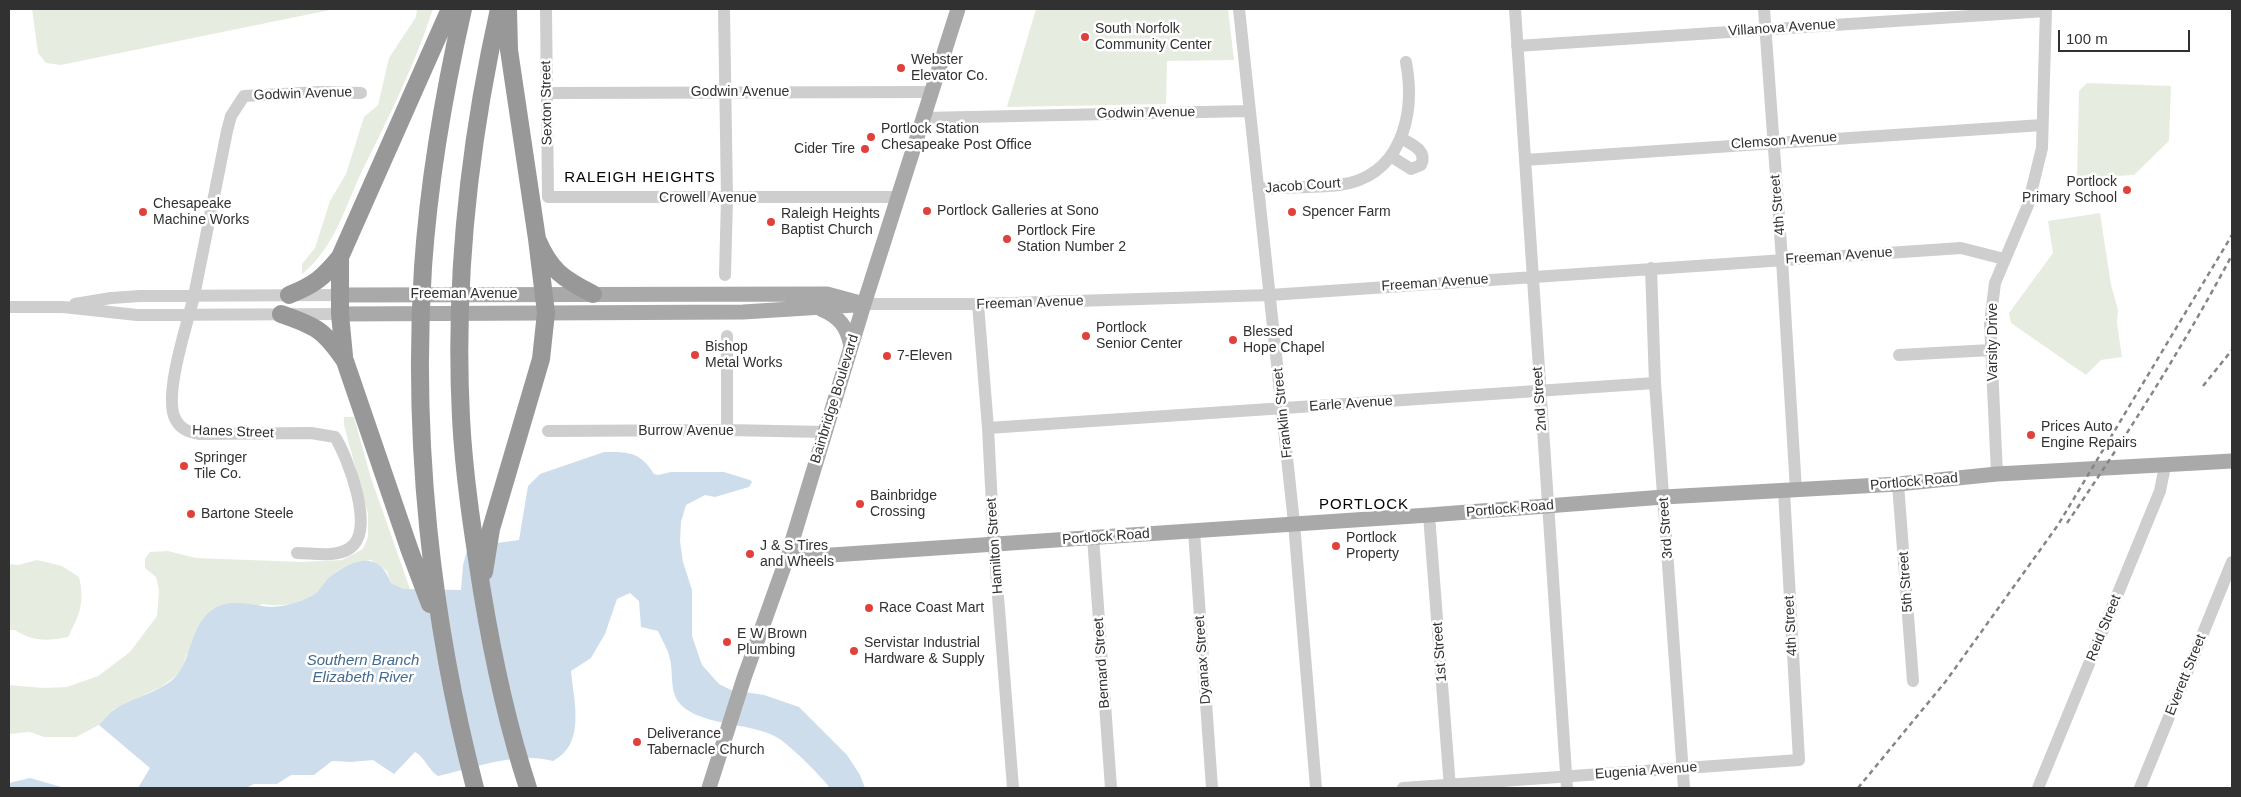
<!DOCTYPE html>
<style>
body{margin:0}
#map{position:relative;width:2241px;height:797px;overflow:hidden;background:#fff;font-family:Arial,sans-serif}
canvas{display:block}
.frame{position:absolute;inset:0;border:10px solid #313131;pointer-events:none}
.scale{position:absolute;left:2058px;top:30px;width:132px;height:22px;box-sizing:border-box;border:2px solid #313131;border-top:0;padding-left:6px;font-size:15px;line-height:18px;white-space:nowrap;color:#313131;-webkit-text-stroke:4px #fff;paint-order:stroke}
</style>
<div id="map">
<canvas width="2241" height="797"></canvas>
<div class="frame"></div>
<div class="scale">100 m</div>
</div>
<script>
const g = document.querySelector('canvas').getContext('2d');
g.lineJoin = 'round';
function paint(path, color) {
  g.fillStyle = color;
  g.fill(path, 'evenodd');
}
function stroke(path, color, width, dash) {
  g.strokeStyle = color;
  g.lineWidth = width;
  g.lineCap = dash ? 'butt' : 'round';
  g.setLineDash(dash || []);
  g.stroke(path);
}
function write(font, color, halo, rows, align = 'center') {
  g.font = font + ' Arial,sans-serif';
  g.lineWidth = 5;
  g.setLineDash([]);
  g.textBaseline = 'middle';
  g.strokeStyle = halo;
  g.fillStyle = color;
  for (const [text, x, y, turn = 0] of rows) {
    g.save();
    g.translate(x, y);
    g.rotate((+turn || 0) * Math.PI / 180);
    g.textAlign = isNaN(turn) ? turn : align;
    if (halo) g.strokeText(text, 0, 0);
    g.fillText(text, 0, 0);
    g.restore();
  }
}
const green = new Path2D(`
 M32 9H335L61 65 46 63 38 53Z
 M417 9H433C415 64 389 117 363 169 345 206 335 248 302 274V264L315 248 330 201 346 174 364 117 378 105 389 58 416 17Z
 M1036 9H1228L1234 60 1167 61 1166 104 1007 107Z
 M2087 83 2171 86 2169 141 2134 175 2077 178 2079 91Z
 M2100 213 2111 285 2118 310 2117 323 2122 357 2101 360 2086 375 2011 323 2009 313 2053 253 2048 221Z
 M344 417H354L370 475 410 589H404L391 583 387 571 371 560C356 562 340 567 329 578 324 582 322 589 317 592 301 605 280 607 262 604L187 654 180 673 161 687 114 709 99 725 76 737H44L30 732 9 734V685L44 688 67 687 98 676 130 652 157 616 159 590 156 577 145 568V559L150 552 168 551 196 558 302 562 342 560 363 549 368 537V514L344 425Z
 M37 560 62 566 79 577C85 602 80 614 68 637 48 641 33 642 15 630H9V564L18 565Z`);
const water = new Path2D(`
 M604 452C627 452 640 451 654 474L658 475 671 472H724L750 480 752 482 749 487 715 497 705 495 686 505 681 522 680 541 683 562 692 590V636L702 665 719 684 731 690 764 695 799 707 847 755 860 775 865 788H830C822 777 791 746 778 738 750 721 695 727 677 700 670 688 673 671 670 659 668 649 662 640 658 631L641 627 639 601 630 593 617 599 605 634 591 658 571 671C574 702 586 744 553 761 517 751 474 768 438 776 428 770 425 757 415 752L394 774 373 760 351 762 332 761 314 775H291L277 784H254L246 788H138L150 768 99 725C104 720 109 713 115 709 133 697 169 690 180 671 193 650 192 620 217 607 238 596 260 610 281 606 293 604 306 600 316 593 322 588 325 580 331 576 354 559 379 550 391 583L404 589 461 590 463 565 468 547 519 540 528 486 540 474Z
 M30 778 65 788H9V783Z`);
const minor = new Path2D(`
 M546 9 548 197H899
 M724 9 727 198 725 275
 M1239 9 1294 523 1316 788
 M1515 9 1567 788
 M1764 9 1782 260 1796 490
 M1517 46 2046 11
 M548 93 932 92
 M923 118 1249 111
 M1392 157 1411 169 1421 165C1428 150 1411 144 1401 138
 M1525 160 2042 125
 M1258 189C1285 187 1313 188 1339 185 1401 177 1416 115 1406 62
 M1651 268 1655 383 1684 788
 M75 304 111 298 140 296 340 295
 M864 304H978L1270 295 1961 248 2004 259
 M978 304 988 428 994 545 1013 788
 M9 307H63L137 315 340 314
 M727 336V430
 M1899 355 1991 350
 M988 428 1655 383
 M548 431 727 430 825 432
 M1997 474 1990 323 1995 283 2028 205 2042 148 2046 9
 M1898 484 1913 681
 M1429 515 1450 788
 M1194 531 1212 788
 M1093 537 1111 788
 M297 553C312 553 336 558 350 548 376 530 348 458 335 437L311 433 200 434C188 432 179 429 174 416 165 390 187 325 194 296 205 242 216 186 227 131L231 116 244 96 321 92 361 93
 M1403 788 1799 760 1784 491
 M2038 788 2160 491 2165 466
 M2140 788 2232 562`);
const major = new Path2D(`
 M340 295 827 294 864 304
 M821 309C840 317 847 327 851 346
 M340 314 743 312 855 305
 M787 558 1429 515 1664 497 1898 484 1997 474 2232 461
 M709 788 744 678 787 558 864 304 958 9`);
const highway = new Path2D(`
 M463 9C444 93 429 180 423 267 412 441 431 619 475 788
 M499 9C469 143 454 281 461 418 464 476 473 534 482 591 493 658 507 724 528 788
 M508 9 509 50 537 239C550 270 563 279 593 294
 M340 257V314L344 356
 M289 295C314 285 323 278 340 257L450 9
 M281 314C316 326 324 330 345 361L410 551 430 604
 M484 572 491 529 541 359 546 313 537 239`);
const rail = new Path2D(`
 M2203 386 2232 350
 M2067 523C2126 437 2183 347 2232 255
 M1858 788 1946 681 2058 525 2232 235`);
const markers = [
 [1085,37,5,"#e1413b"],
 [901,68,5,"#e1413b"],
 [871,137,5,"#e1413b"],
 [865,149,5,"#e1413b"],
 [2127,190,5,"#e1413b"],
 [927,211,5,"#e1413b"],
 [143,212,5,"#e1413b"],
 [1292,212,5,"#e1413b"],
 [771,222,5,"#e1413b"],
 [1007,239,5,"#e1413b"],
 [1086,336,5,"#e1413b"],
 [1233,340,5,"#e1413b"],
 [695,355,5,"#e1413b"],
 [887,356,5,"#e1413b"],
 [2031,435,5,"#e1413b"],
 [184,466,5,"#e1413b"],
 [860,504,5,"#e1413b"],
 [191,514,5,"#e1413b"],
 [1336,546,5,"#e1413b"],
 [750,554,5,"#e1413b"],
 [869,608,5,"#e1413b"],
 [727,642,5,"#e1413b"],
 [854,651,5,"#e1413b"],
 [637,742,5,"#e1413b"]
];
const streetNames = [
 ["Villanova Avenue",1782,28,-4],
 ["Godwin Avenue",740,92],
 ["Godwin Avenue",303,94,-2],
 ["Sexton Street",547,103,-91],
 ["Godwin Avenue",1146,113,-1],
 ["Clemson Avenue",1784,141,-4],
 ["Jacob Court",1303,186,-4],
 ["Crowell Avenue",708,198],
 ["4th Street",1778,205,-95],
 ["Freeman Avenue",1839,256,-4],
 ["Freeman Avenue",1435,283,-4],
 ["Freeman Avenue",464,294],
 ["Freeman Avenue",1030,303,-2],
 ["Varsity Drive",1993,342,-90],
 ["Bainbridge Boulevard",835,399,-73],
 ["2nd Street",1540,399,-94],
 ["Earle Avenue",1351,404,-4],
 ["Franklin Street",1283,413,-96],
 ["Burrow Avenue",686,431],
 ["Hanes Street",233,432,2],
 ["Portlock Road",1914,482,-5],
 ["Portlock Road",1510,509,-5],
 ["3rd Street",1666,528,-94],
 ["Portlock Road",1106,537,-4],
 ["Hamilton Street",995,546,-94],
 ["5th Street",1906,582,-94],
 ["4th Street",1791,626,-93],
 ["Reid Street",2104,628,-68],
 ["1st Street",1440,652,-94],
 ["Dyanax Street",1203,660,-94],
 ["Bernard Street",1102,663,-94],
 ["Everett Street",2186,675,-68],
 ["Eugenia Avenue",1646,771,-4]
];
const poiNames = [
 ["South Norfolk",1095,29],
 ["Community Center",1095,45],
 ["Webster",911,60],
 ["Elevator Co.",911,76],
 ["Portlock Station",881,129],
 ["Chesapeake Post Office",881,145],
 ["Cider Tire",855,149,"right"],
 ["Portlock",2117,182,"right"],
 ["Primary School",2117,198,"right"],
 ["Chesapeake",153,204],
 ["Machine Works",153,220],
 ["Portlock Galleries at Sono",937,211],
 ["Spencer Farm",1302,212],
 ["Raleigh Heights",781,214],
 ["Baptist Church",781,230],
 ["Portlock Fire",1017,231],
 ["Station Number 2",1017,247],
 ["Portlock",1096,328],
 ["Senior Center",1096,344],
 ["Blessed",1243,332],
 ["Hope Chapel",1243,348],
 ["Bishop",705,347],
 ["Metal Works",705,363],
 ["7-Eleven",897,356],
 ["Prices Auto",2041,427],
 ["Engine Repairs",2041,443],
 ["Springer",194,458],
 ["Tile Co.",194,474],
 ["Bainbridge",870,496],
 ["Crossing",870,512],
 ["Bartone Steele",201,514],
 ["Portlock",1346,538],
 ["Property",1346,554],
 ["J & S Tires",760,546],
 ["and Wheels",760,562],
 ["Race Coast Mart",879,608],
 ["E W Brown",737,634],
 ["Plumbing",737,650],
 ["Servistar Industrial",864,643],
 ["Hardware & Supply",864,659],
 ["Deliverance",647,734],
 ["Tabernacle Church",647,750]
];
const neighbourhoodNames = [
 ["RALEIGH HEIGHTS",640,178],
 ["PORTLOCK",1364,505]
];
const waterNames = [
 ["Southern Branch",363,661],
 ["Elizabeth River",363,678]
];
paint(green, '#e6ede0');
paint(water, '#ceddec');
stroke(minor, '#cecece', 12);
stroke(major, '#a9a9a9', 15);
stroke(highway, '#989898', 18);
stroke(rail, '#868686', 2.5, [5, 4]);
for (const [x, y, r, color] of markers) {
  const dot = new Path2D();
  dot.arc(x, y, r, 0, 2 * Math.PI);
  g.fillStyle = color;
  g.fill(dot);
  stroke(dot, '#fff', 2);
}
write('14px', '#313131', '#fff', streetNames);
write('14px', '#313131', '#fff', poiNames, 'left');
g.letterSpacing = '1px';
write('15px', '#000', '#fff', neighbourhoodNames);
g.letterSpacing = '0px';
write('italic 15px', '#416a92', '#fff', waterNames);
</script>
